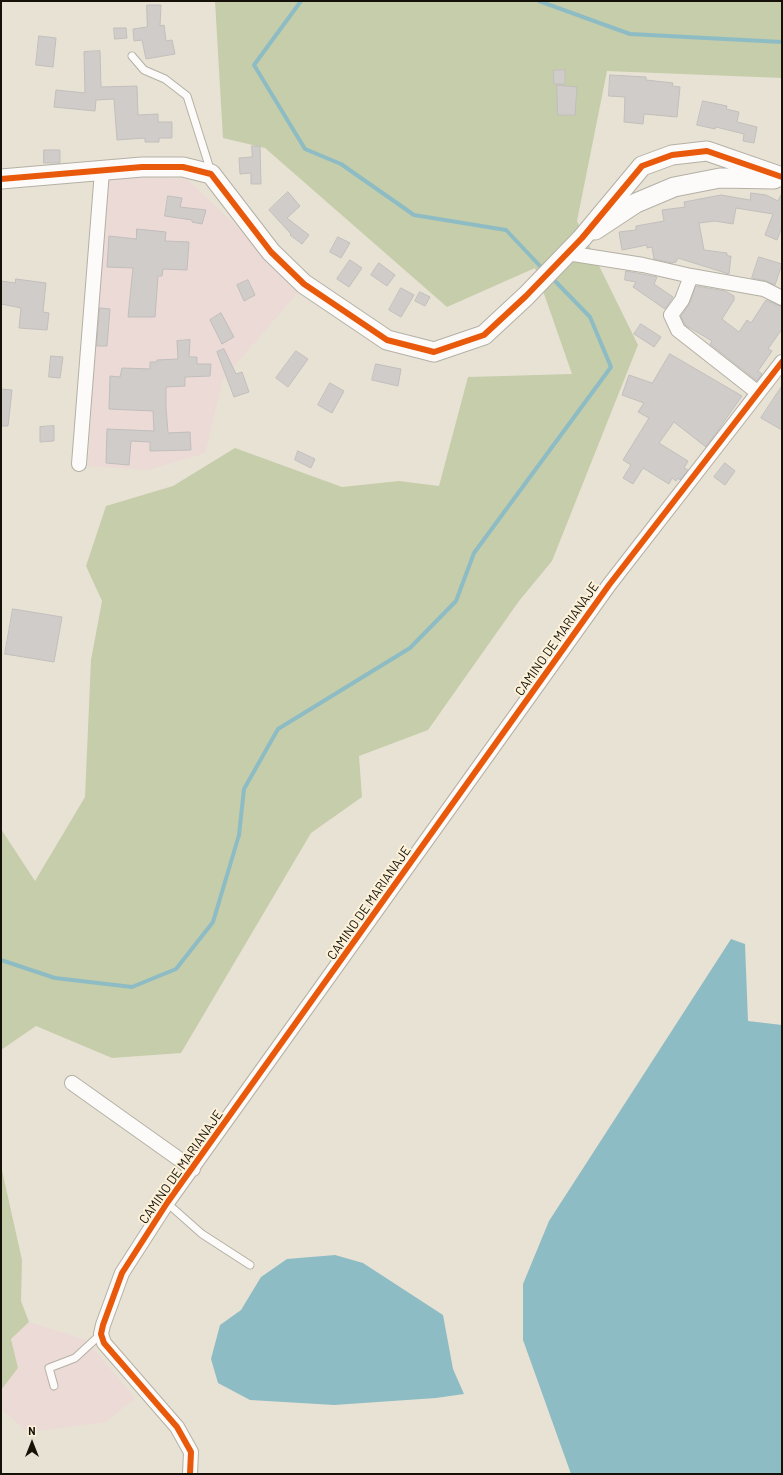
<!DOCTYPE html>
<style>
body{margin:0}
#map{position:relative;width:783px;height:1475px;overflow:hidden;background:#e8e2d4;font-family:Barlow,sans-serif}
canvas{display:block}
.frame{position:absolute;inset:0;border:2px solid #151108;pointer-events:none}
.north{position:absolute;left:12px;top:1423px;width:40px;height:40px;-webkit-text-stroke:3px #fdf2d9;paint-order:stroke;rotate:0deg;font-size:11px;font-weight:700;line-height:16px;text-align:center;color:#151108}
.north::after{content:'';display:block;margin:auto;width:14px;height:18px;background:#151108;clip-path:polygon(50% 0,100% 100%,50% 72%,0 100%)}
</style>
<div id="map">
<canvas width="783" height="1475"></canvas>
<div class="frame"></div>
<div class="north">N</div>
</div>
<script>
const g = document.querySelector('canvas').getContext('2d');
g.lineJoin = 'round';
function paint(path, color) {
  g.fillStyle = color;
  g.fill(path, 'evenodd');
}
function stroke(path, color, width, dash) {
  g.strokeStyle = color;
  g.lineWidth = width;
  g.lineCap = dash ? 'butt' : 'round';
  g.setLineDash(dash || []);
  g.stroke(path);
}
function write(font, color, halo, rows, align = 'center') {
  g.font = font + ' Barlow,sans-serif';
  g.lineWidth = 4;
  g.setLineDash([]);
  g.textBaseline = 'middle';
  g.strokeStyle = halo;
  g.fillStyle = color;
  for (const [text, x, y, turn = 0] of rows) {
    g.save();
    g.translate(x, y);
    g.rotate((+turn || 0) * Math.PI / 180);
    g.textAlign = isNaN(turn) ? turn : align;
    if (halo) g.strokeText(text, 0, 0);
    g.fillText(text, 0, 0);
    g.restore();
  }
}
const industrial = new Path2D(`
 M105 176 187 179 302 288 223 379 205 453 148 470 88 466Z
 M29 1322 86 1340 135 1398 106 1422 28 1432 1 1409V1390L18 1368 11 1339Z`);
const forest = new Path2D(`
 M215 1H782V78L607 71 577 221 638 345 552 561 519 601 428 730 359 756 362 797 311 833 181 1053 112 1058 36 1026 1 1050V829L35 881 85 797 91 660 102 601 86 566 106 506 173 486 235 448 342 487 399 481 439 486 468 377 572 374 535 268 447 307 265 148 223 138Z
 M1 1166 22 1260 21 1301 29 1322 11 1339 18 1368 1 1390Z`);
const water = new Path2D(`
 M731 939 745 944 748 1021 782 1025V1474H571L523 1340V1284L549 1221Z
 M335 1255 363 1263 443 1315 453 1369 464 1394 436 1398 334 1405 250 1400 218 1383 211 1359 220 1325 241 1310 261 1277 287 1259Z`);
const stream = new Path2D(`
 M301 1 254 65 305 149 341 164 414 215 506 230 541 267
 M539 1 630 34 782 42
 M1 960 55 978 132 987 176 969 213 922 239 835 244 789 278 729 410 648 456 601 474 553 611 367 590 317 555 281`);
const building = new Path2D(`
 M147 5H161L160 26 164 25 166 41 172 40 175 54 146 59 142 40 134 41 133 29 147 27Z
 M114 28H126L127 38 115 39Z
 M39 36 56 38 53 67 36 65Z
 M100 51 101 87 137 86 138 115 158 114V122H172V138H159V142H145V138L117 140 114 99 96 100 95 111 54 107 56 90 85 93 84 52Z
 M554 70H565V84H554Z
 M610 75 646 77V80L673 83 672 86 680 87 677 117 644 114 643 124 624 122 625 97 609 96Z
 M557 85 577 87 575 115H558Z
 M703 101 727 106 726 109 739 112 737 122 757 127 754 143 743 141 744 134 716 127 715 129 697 125Z
 M252 146H260L261 184H251V173L240 174 239 158 252 157Z
 M44 150H60V163H44Z
 M288 192 300 206 287 218 309 235 302 244 290 235 291 234 269 210Z
 M751 193 766 195 778 201 782 193V227L777 240 765 235 773 214 736 208 733 224 715 221 699 223 704 250 727 253V256H731L729 274 678 258 676 262 672 263 654 259 652 247 647 248V245L622 250 619 232 636 230V226L664 221 662 210 685 207 684 202 721 195 750 200Z
 M168 196 182 198 180 207 206 210 202 224 192 222V220L165 216Z
 M137 229 166 232 165 241 189 242 187 270 163 269 162 276H158L155 317H128L133 268 107 267 109 236 136 239Z
 M338 237 350 243 341 258 330 252Z
 M759 257 782 264 775 285 766 281 752 278Z
 M350 260 362 268 349 287 337 279Z
 M379 263 395 275 387 286 371 275Z
 M626 271 657 277 654 284 673 297 665 309 633 287 636 282 625 280Z
 M16 279 46 283 43 312 49 313 47 330 19 328 21 308 1 304V281L15 283Z
 M248 280 255 295 244 301 237 285Z
 M696 286 725 291 734 296V300L722 319 739 332 747 320 751 323 766 300 782 307V329L768 349 772 351 758 371 762 374 757 381 710 344 712 341 685 325 681 316 690 303Z
 M401 288 414 295 401 317 389 310Z
 M420 292 430 297 425 306 415 301Z
 M100 308 110 309 107 346H97Z
 M221 313 234 337 222 344 210 320Z
 M641 324 661 337 654 347 634 334Z
 M190 340 189 357H197V364H211L210 376 185 377V386L166 387V408L168 433 190 432 191 450 150 451V442L131 441 129 465 106 463 107 429 154 431 153 411 109 409 110 376 120 377 122 368 150 369V362H157V360L178 359 177 341Z
 M224 349 236 374 242 372 249 392 234 397 217 352Z
 M296 351 308 359 288 387 276 378Z
 M670 354 742 396 706 447 674 422 659 443 688 461 684 468 688 470 680 480 678 478 676 481 672 478 669 484 643 468 633 484 623 478 631 465 623 460 649 418 638 412 644 403 622 395 629 375 652 383Z
 M51 356 63 357 60 378 49 377Z
 M376 364 401 369 398 386 372 380Z
 M330 383 344 391 332 413 318 405Z
 M782 386V430L761 418Z
 M1 389 12 390 8 426H1Z
 M54 426V441L40 442V427Z
 M298 451 315 459 311 468 295 460Z
 M725 463 735 471 725 485 714 477Z
 M13 609 62 617 54 662 5 654Z`);
const lane = new Path2D(`
 M132 56 144 70 165 79 187 96 211 172
 M167 1203 202 1234 250 1265
 M54 1386 49 1368 75 1358 101 1334`);
const street = new Path2D(`
 M567 253 643 265 691 276 682 300 671 315 678 330 757 392
 M691 276 764 289 782 298
 M79 464 102 171
 M72 1083 193 1169
 M190 1474 191 1452 177 1427 104 1343 101 1334 103 1325 122 1273 167 1203 609 585 782 362`);
const secondary = new Path2D(`
 M1 179 142 167H183L211 174 271 252 304 284 387 340 434 352 484 335 526 296 582 238 642 166 672 155 707 151 782 177
 M595 230 636 203 674 187 720 178 774 179`);
const cycleway = new Path2D(`
 M1 179 142 167H183L211 174 271 252 304 284 387 340 434 352 484 335 526 296 582 238 642 166 672 155 707 151 782 177
 M190 1474 191 1452 177 1427 104 1343 101 1334 103 1325 122 1273 167 1203 609 585 782 362`);
const streetNames = [
 ["CAMINO DE MARIANAJE",557,639,-55],
 ["CAMINO DE MARIANAJE",369,903,-55],
 ["CAMINO DE MARIANAJE",181,1167,-55]
];
paint(industrial, '#ecdad6');
paint(forest, '#c6cdaa');
paint(water, '#8ebcc4');
stroke(stream, '#8ebcc4', 4);
paint(building, '#cfccca');
stroke(building, '#c1bebc', 1);
stroke(lane, '#b4b0a5', 9);
stroke(street, '#b4b0a5', 16);
stroke(secondary, '#b4b0a5', 21);
stroke(lane, '#fcfbf9', 7);
stroke(street, '#fcfbf9', 14);
stroke(secondary, '#fcfbf9', 19);
stroke(cycleway, '#e8590c', 6);
write('13px', '#151108', '#fdf2d9', streetNames);
</script>
